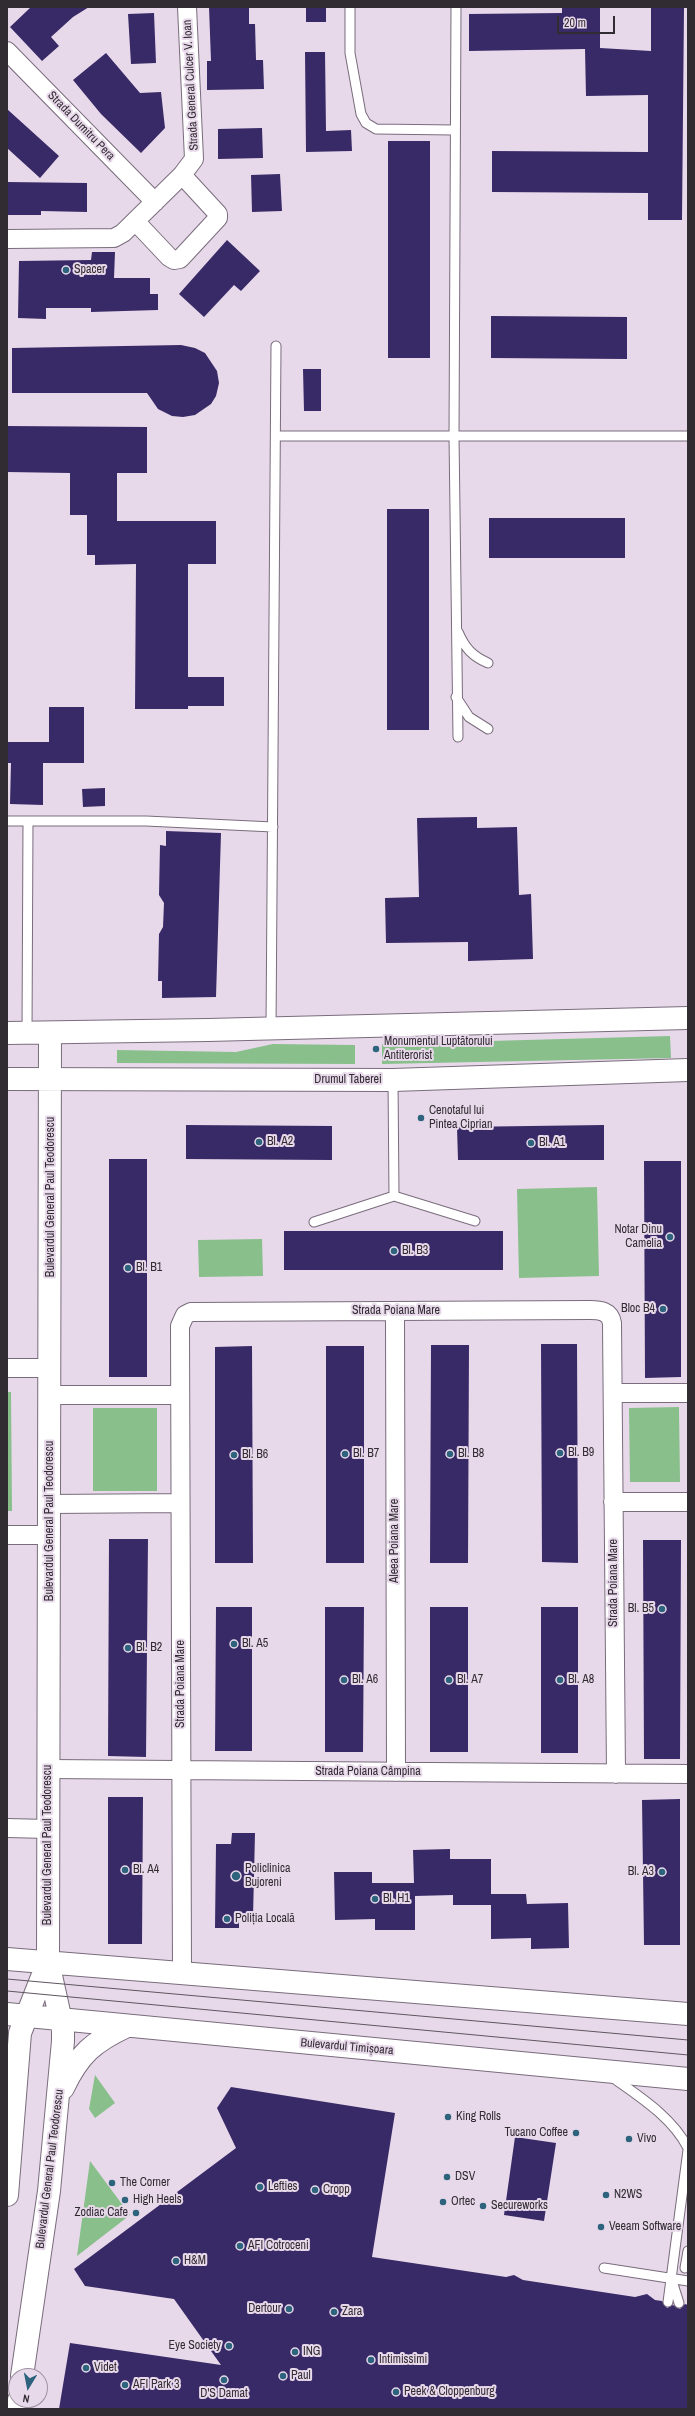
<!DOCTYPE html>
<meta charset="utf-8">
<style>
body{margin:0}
#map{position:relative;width:695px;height:2416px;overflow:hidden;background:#e8d9ea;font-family:"Archivo Narrow",sans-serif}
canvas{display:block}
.frame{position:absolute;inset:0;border:8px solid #312b32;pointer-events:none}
.north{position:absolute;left:8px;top:2368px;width:40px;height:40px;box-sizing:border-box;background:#e8d9ea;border:1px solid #9f93a0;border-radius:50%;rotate:190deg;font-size:11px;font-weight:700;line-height:16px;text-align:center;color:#312b32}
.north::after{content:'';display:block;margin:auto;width:14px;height:18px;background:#2e637e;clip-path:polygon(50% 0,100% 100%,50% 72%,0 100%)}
.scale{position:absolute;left:557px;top:16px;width:58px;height:18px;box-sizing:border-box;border:2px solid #312b32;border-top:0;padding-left:5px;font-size:12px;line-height:14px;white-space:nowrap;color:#312b32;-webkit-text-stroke:3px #e8d9ea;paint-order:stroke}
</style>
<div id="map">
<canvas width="695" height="2416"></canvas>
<div class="frame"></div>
<div class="north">N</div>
<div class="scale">20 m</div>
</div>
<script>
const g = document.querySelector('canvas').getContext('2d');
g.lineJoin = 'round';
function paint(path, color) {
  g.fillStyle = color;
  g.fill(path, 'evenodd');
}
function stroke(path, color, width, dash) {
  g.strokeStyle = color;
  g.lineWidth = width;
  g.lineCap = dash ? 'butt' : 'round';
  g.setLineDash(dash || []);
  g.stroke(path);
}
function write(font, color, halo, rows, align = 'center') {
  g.font = font + ' "Archivo Narrow",sans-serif';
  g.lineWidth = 4;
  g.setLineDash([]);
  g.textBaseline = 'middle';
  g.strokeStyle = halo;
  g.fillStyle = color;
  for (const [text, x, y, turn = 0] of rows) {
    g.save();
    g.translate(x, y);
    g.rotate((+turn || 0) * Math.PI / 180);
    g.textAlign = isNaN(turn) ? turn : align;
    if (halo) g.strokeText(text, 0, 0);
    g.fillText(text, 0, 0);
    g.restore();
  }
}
const green = new Path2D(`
 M670 1036 671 1058 382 1064V1044Z
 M273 1044 355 1045V1064L117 1063V1050L236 1052Z
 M597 1187 599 1276 519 1278 517 1189Z
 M262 1239 263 1276 199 1277 198 1240Z
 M7 1392H11L12 1511H7Z
 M679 1407 680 1482H630L629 1408Z
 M93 1408H157V1491H93Z
 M95 2075 115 2103 95 2118 89 2109Z
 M90 2161 130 2215 77 2256Z`);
const building = new Path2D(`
 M31 7H89L73 17 51 37 59 46 42 61 10 27Z
 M209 7H249V24H255L256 60H263L264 89 207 90V61H211Z
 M306 7H326V22H306Z
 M562 7H600V48L651 51V7H684L682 220H648V193L492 192V151L648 152V95L586 96 585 49 469 51V14L562 13Z
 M154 13 156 63 131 64 128 14Z
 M305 52H325L326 131 351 130 352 151 306 152Z
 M106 53 140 93 161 92 165 128 141 153 101 114 73 80Z
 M7 109 59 156 40 178 7 148Z
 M262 128 263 158 218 159V129Z
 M388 141H430V358H388Z
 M280 174 282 211 252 212 251 175Z
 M7 182 87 183V212L41 211V215H7Z
 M227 240 260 271 241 291 234 285 204 317 179 294Z
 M92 252H115L114 278H150V294H158V310L91 312V308H46V319L18 318 19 261 91 260Z
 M491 316 627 317V359L491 358Z
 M181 345 195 348 205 353 217 371 219 383 216 396 211 404 195 415 183 417 172 416 158 409 147 393H12V348Z
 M303 369H321V411H304Z
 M7 426 147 427V473H117V521H216V564H188V677H224V706H188V709H135L136 564 95 565V555H87V515H70V473L7 472Z
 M387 509H429V730H387Z
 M489 518H625V558H489Z
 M49 707H84V763H43V805L10 804 11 763H7V742H49Z
 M105 788V806L83 807 82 789Z
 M477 817V828L517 827 519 895 531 894 533 959 468 961V942L386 943 385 898 419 897 417 818Z
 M166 831 221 833 216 997 162 998V981H158L159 934 163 927 164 903 159 895 160 845 166 846Z
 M186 1125 332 1126V1160L186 1159Z
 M604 1125V1160H458L457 1127Z
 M109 1159H147V1377H109Z
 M644 1161H681V1377L645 1378Z
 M284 1231H503V1270H284Z
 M541 1344H577L578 1563 542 1562Z
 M431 1345H469L468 1563H430Z
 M252 1346 253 1563H215V1347Z
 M326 1346H364V1563H326Z
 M109 1539H148L146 1757 108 1756Z
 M643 1540H681L680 1759H644Z
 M216 1607H252V1751H215Z
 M325 1607H364L363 1752H325Z
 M430 1607H468V1752H430Z
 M541 1607H578V1753H541Z
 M108 1797H143L142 1944H108Z
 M680 1799V1945H644L642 1800Z
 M232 1833H255L253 1917H239V1928H215L216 1844H231Z
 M450 1849V1859H491V1894H526L527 1904 568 1903 569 1948 531 1949V1938L491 1939V1905H453V1895L415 1896V1930H375V1919L335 1920 334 1872H372V1883H414L413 1850Z
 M231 2087 395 2113 372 2257 506 2277 514 2275 523 2280 635 2297 647 2294 655 2300 662 2301 667 2308 673 2305 680 2309 685 2304 688 2305V2409H59L70 2343 221 2365 174 2299 85 2286 74 2269 236 2148 217 2108Z
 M515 2137 556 2143 544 2221 504 2215Z`);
const lane = new Path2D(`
 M350 7V53L361 114 366 123 376 129 454 130
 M456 7 454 436 458 737
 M276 436H688
 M458 632C465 648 472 656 488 663
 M456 697 469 717 488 729
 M7 821H146L273 827
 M271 1028 276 346
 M27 1033 28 821
 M393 1080 394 1196
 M314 1222 394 1196 475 1221
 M612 2077C640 2097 672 2117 688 2148
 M604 2268 688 2281
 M685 2268 688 2251
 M672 2281 679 2303
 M668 2302 688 2150`);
const street = new Path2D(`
 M7 51 155 202
 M135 221 169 257 174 260 180 259 218 218V214L182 175
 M7 239 114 238 123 233 182 175 194 159 187 7
 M395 1311 396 1772
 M7 1368H50
 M613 1393H688
 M50 1395H180
 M613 1502H688
 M50 1504 180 1503
 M7 1535H49
 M49 1769 688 1774
 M7 1828 48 1829
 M182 1973 180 1326 185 1315 191 1312 590 1310C600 1310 610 1311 612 1323L616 1774`);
const secondary = new Path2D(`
 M7 1033 208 1030 688 1018
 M7 1079 393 1080 688 1070
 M7 1959 688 2014
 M7 2014 688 2079
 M63 2088C79 2054 93 2042 127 2026
 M7 2195 20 2033 48 1962
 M22 2376 49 2191 63 2041V2030L48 1962 50 1033
 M17 2409 19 2400`);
const tram = new Path2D(`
 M7 1979 688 2040
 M7 1991 688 2055`);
const markers = [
 [66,270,4,"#2e637e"],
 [376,1049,4,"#2e637e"],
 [421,1118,4,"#2e637e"],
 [259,1142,4,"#2e637e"],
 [531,1143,4,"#2e637e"],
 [670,1237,4,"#2e637e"],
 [394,1251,4,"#2e637e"],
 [128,1268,4,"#2e637e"],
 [663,1309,4,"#2e637e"],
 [560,1453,4,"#2e637e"],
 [345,1454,4,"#2e637e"],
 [450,1454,4,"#2e637e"],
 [234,1455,4,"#2e637e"],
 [662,1609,4,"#2e637e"],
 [234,1644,4,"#2e637e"],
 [128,1648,4,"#2e637e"],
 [344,1680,4,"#2e637e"],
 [449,1680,4,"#2e637e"],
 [560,1680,4,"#2e637e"],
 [125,1870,4,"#2e637e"],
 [662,1872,4,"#2e637e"],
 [236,1876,5,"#2e637e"],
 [375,1899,4,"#2e637e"],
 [227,1919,4,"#2e637e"],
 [448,2117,4,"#2e637e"],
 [576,2133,4,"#2e637e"],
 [629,2139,4,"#2e637e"],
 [447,2177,4,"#2e637e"],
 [112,2183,4,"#2e637e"],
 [260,2187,4,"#2e637e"],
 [315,2190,4,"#2e637e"],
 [606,2195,4,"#2e637e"],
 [125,2200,4,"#2e637e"],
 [443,2202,4,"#2e637e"],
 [483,2206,4,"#2e637e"],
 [136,2213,4,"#2e637e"],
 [601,2227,4,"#2e637e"],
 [240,2246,4,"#2e637e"],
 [176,2261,4,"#2e637e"],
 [289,2309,4,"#2e637e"],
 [334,2312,4,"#2e637e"],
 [229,2346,4,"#2e637e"],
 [295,2352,4,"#2e637e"],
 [371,2360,4,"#2e637e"],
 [86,2368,4,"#2e637e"],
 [283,2376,4,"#2e637e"],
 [224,2380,4,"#2e637e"],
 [125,2385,4,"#2e637e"],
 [396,2392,4,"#2e637e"]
];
const streetNames = [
 ["Strada General Culcer V. Ioan",191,85,-93],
 ["Strada Dumitru Pera",81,126,46],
 ["Drumul Taberei",348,1080],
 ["Bulevardul General Paul Teodorescu",51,1197,-90],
 ["Strada Poiana Mare",396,1311],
 ["Bulevardul General Paul Teodorescu",50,1521,-90],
 ["Aleea Poiana Mare",395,1541,-90],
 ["Strada Poiana Mare",614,1583,-90],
 ["Strada Poiana Mare",181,1684,-90],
 ["Strada Poiana Câmpina",368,1772],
 ["Bulevardul General Paul Teodorescu",48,1845,-90],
 ["Bulevardul Timișoara",347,2047,5],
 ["Bulevardul General Paul Teodorescu",50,2169,-83]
];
const poiNames = [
 ["Spacer",74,270],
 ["Monumentul Luptătorului",384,1042],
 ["Antiterorist",384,1056],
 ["Cenotaful lui",429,1111],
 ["Pintea Ciprian",429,1125],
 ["Bl. A2",267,1142],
 ["Bl. A1",539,1143],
 ["Notar Dinu",662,1230,"right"],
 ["Camelia",662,1244,"right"],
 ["Bl. B3",402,1251],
 ["Bl. B1",136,1268],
 ["Bloc B4",655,1309,"right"],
 ["Bl. B9",568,1453],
 ["Bl. B7",353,1454],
 ["Bl. B8",458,1454],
 ["Bl. B6",242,1455],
 ["Bl. B5",654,1609,"right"],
 ["Bl. A5",242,1644],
 ["Bl. B2",136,1648],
 ["Bl. A6",352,1680],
 ["Bl. A7",457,1680],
 ["Bl. A8",568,1680],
 ["Policlinica",245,1869],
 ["Bujoreni",245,1883],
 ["Bl. A4",133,1870],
 ["Bl. A3",654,1872,"right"],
 ["Bl. H1",383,1899],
 ["Poliția Locală",235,1919],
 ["King Rolls",456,2117],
 ["Tucano Coffee",568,2133,"right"],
 ["Vivo",637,2139],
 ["DSV",455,2177],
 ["The Corner",120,2183],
 ["Lefties",268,2187],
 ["Cropp",323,2190],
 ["N2WS",614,2195],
 ["High Heels",133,2200],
 ["Ortec",451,2202],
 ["Secureworks",491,2206],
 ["Zodiac Cafe",128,2213,"right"],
 ["Veeam Software",609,2227],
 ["AFI Cotroceni",248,2246],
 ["H&M",184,2261],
 ["Dertour",281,2309,"right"],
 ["Zara",342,2312],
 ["Eye Society",221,2346,"right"],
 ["ING",303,2352],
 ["Intimissimi",379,2360],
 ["Videt",94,2368],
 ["Paul",291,2376],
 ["AFI Park 3",133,2385],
 ["Peek & Cloppenburg",404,2392],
 ["D'S Damat",224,2394,"center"]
];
paint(green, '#88bf8b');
paint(building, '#382967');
stroke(lane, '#796c7c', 11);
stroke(street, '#796c7c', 20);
stroke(secondary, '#796c7c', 24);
stroke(lane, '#fff', 9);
stroke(street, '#fff', 18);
stroke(secondary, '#fff', 22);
stroke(tram, '#5e565f', 1);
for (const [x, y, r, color] of markers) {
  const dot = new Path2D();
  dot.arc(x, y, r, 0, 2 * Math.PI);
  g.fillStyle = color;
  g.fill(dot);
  stroke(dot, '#e8d9ea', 1.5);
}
write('12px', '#312b32', '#e8d9ea', streetNames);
write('12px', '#312b32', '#e8d9ea', poiNames, 'left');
</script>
